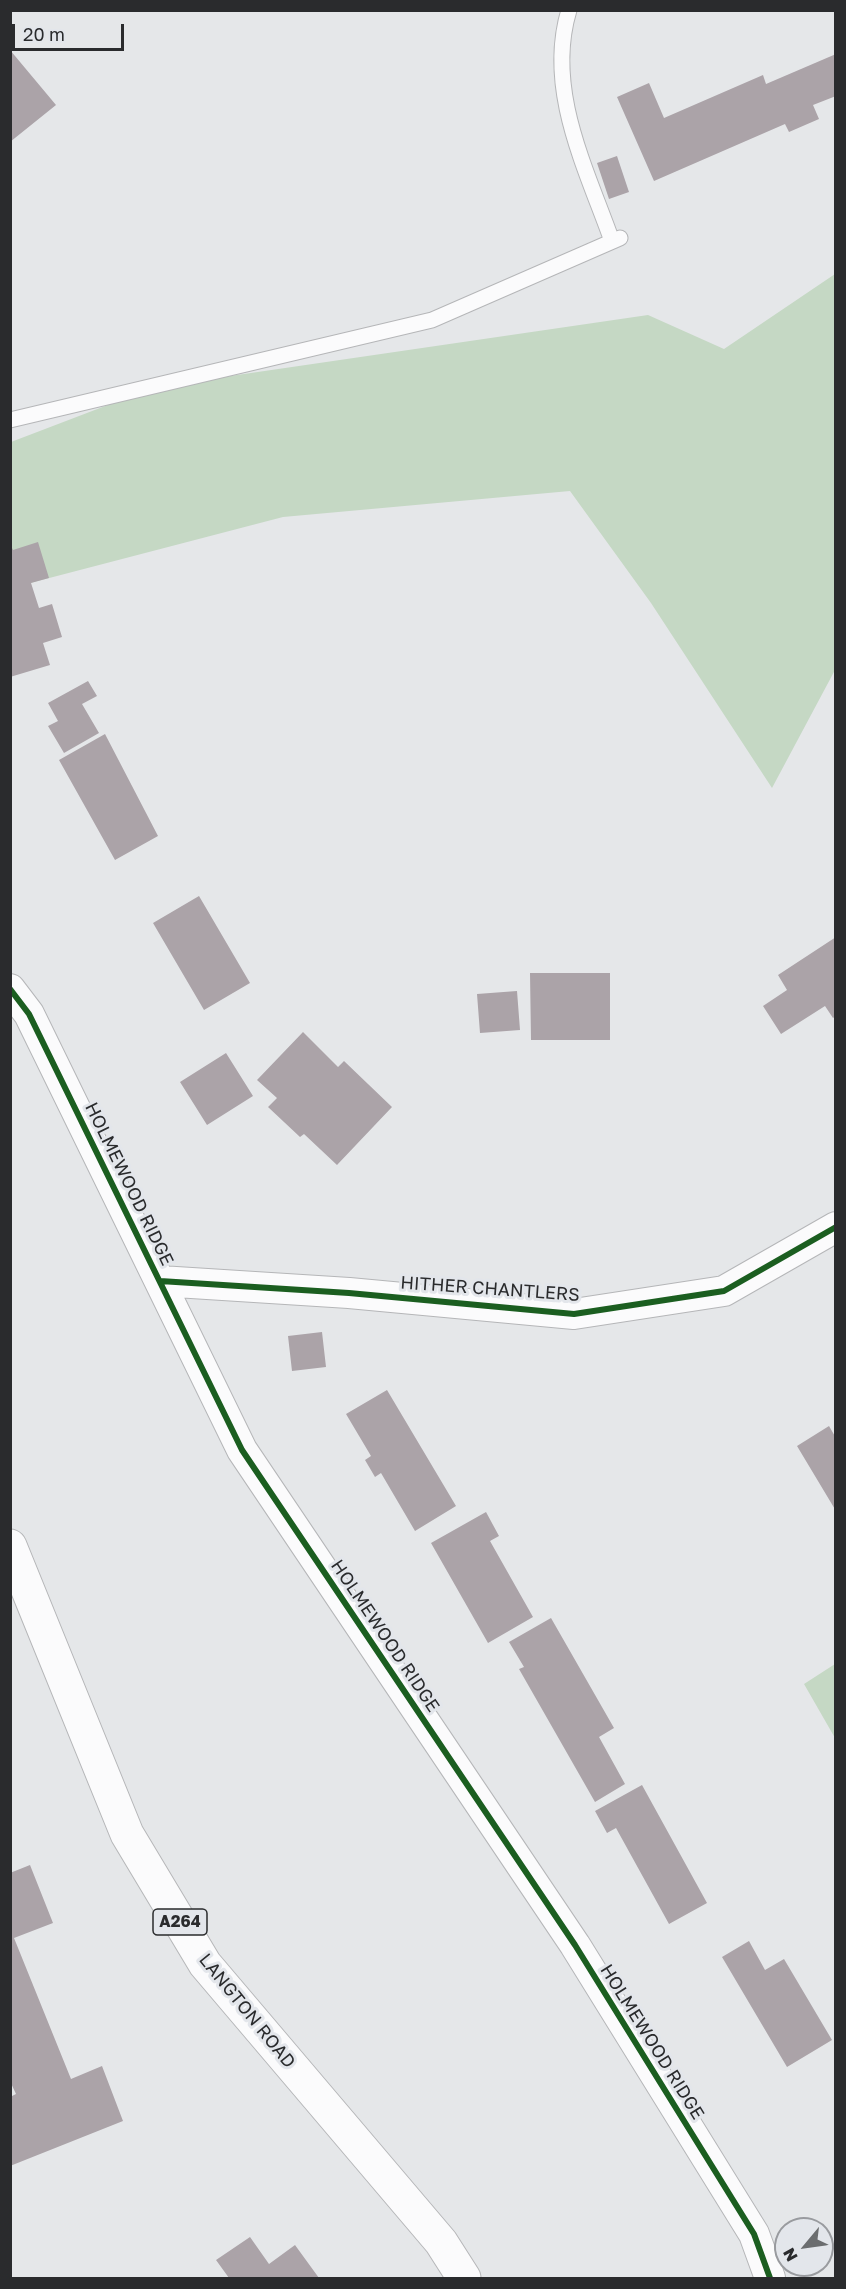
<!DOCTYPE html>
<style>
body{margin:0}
#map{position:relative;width:846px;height:2289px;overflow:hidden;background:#e5e7e9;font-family:"Golos Text",sans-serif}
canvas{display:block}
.frame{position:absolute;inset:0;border:12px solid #2a2b2d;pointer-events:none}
.north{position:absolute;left:774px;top:2217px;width:60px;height:60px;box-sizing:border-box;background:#e3e6eb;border:2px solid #999b9f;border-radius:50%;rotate:241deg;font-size:16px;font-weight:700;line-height:24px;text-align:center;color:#2a2b2d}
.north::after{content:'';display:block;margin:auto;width:21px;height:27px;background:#6b6d6f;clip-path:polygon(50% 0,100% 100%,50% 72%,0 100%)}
.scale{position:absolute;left:12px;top:24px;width:112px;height:27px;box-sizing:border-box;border:3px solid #2a2b2d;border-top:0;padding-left:8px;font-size:18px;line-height:21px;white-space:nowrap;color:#2a2b2d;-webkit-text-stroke:4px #e3e6eb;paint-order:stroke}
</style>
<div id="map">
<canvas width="846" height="2289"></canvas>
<div class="frame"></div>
<div class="north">N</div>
<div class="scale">20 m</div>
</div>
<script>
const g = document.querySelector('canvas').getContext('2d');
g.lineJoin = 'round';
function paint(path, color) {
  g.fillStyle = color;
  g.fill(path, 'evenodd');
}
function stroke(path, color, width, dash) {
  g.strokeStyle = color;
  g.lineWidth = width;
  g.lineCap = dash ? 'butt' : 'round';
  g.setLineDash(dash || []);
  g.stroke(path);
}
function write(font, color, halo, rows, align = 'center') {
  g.font = font + ' "Golos Text",sans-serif';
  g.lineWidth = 6;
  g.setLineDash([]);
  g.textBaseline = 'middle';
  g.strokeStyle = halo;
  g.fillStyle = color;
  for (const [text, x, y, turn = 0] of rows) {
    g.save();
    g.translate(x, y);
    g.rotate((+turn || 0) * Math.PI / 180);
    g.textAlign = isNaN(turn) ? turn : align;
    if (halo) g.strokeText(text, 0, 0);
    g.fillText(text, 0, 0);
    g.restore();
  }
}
const green = new Path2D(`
 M835 274V670L772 788 651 603 570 491 283 517 11 588V442L155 387 648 315 724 349Z
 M835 1664V1738L804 1684Z`);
const building = new Path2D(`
 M10 50 56 105 10 142Z
 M836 54V96L813 105 819 119 789 132 785 124 654 181 617 97 649 83 664 118 763 75 766 84Z
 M617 156 629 192 609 199 597 163Z
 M38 542 49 578 31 583 39 608 52 604 62 637 43 643 50 665 10 677V544L13 550Z
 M88 681 97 696 82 704 99 733 64 753 48 726 58 721 48 703Z
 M105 734 158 836 115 860 59 760Z
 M199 896 250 983 204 1010 153 923Z
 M836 937V1016L833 1018 825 1006 781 1034 763 1006 787 990 778 975Z
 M530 973H610V1040H531Z
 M517 991 520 1030 480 1033 477 994Z
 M303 1032 338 1067 344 1061 392 1107 337 1165 304 1134 300 1137 268 1107 277 1098 257 1080Z
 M226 1053 253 1096 207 1125 180 1082Z
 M322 1332 326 1367 292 1371 288 1336Z
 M387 1390 456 1506 415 1531 381 1473 375 1477 365 1460 371 1456 346 1414Z
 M829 1426 836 1438V1511L797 1446Z
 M486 1512 499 1536 490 1541 533 1617 488 1643 431 1543Z
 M551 1618 614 1728 599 1737 625 1784 595 1802 519 1669 524 1667 509 1642Z
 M642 1785 707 1903 669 1924 616 1828 607 1833 595 1811Z
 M30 1865 53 1923 14 1938 71 2079 102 2066 123 2121 10 2166V2097L16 2094 10 2081V1873Z
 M749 1941 765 1970 784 1959 832 2040 787 2067 722 1957Z
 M250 2237 269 2264 295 2245 319 2278H229L216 2260Z`);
const service = new Path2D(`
 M569 10C545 89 586 168 612 241
 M10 420 432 320 620 238`);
const minor = new Path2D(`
 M10 989 29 1014 242 1450 575 1945 754 2234 770 2278
 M160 1281 349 1293 574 1314 724 1291 836 1227`);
const primary = new Path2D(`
 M10 1546 127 1834 205 1964 441 2242 464 2278`);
const cycleway = new Path2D(`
 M10 989 29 1014 242 1450 575 1945 754 2234 770 2278
 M160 1281 349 1293 574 1314 724 1291 836 1227`);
const shields = [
 [180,1922,54]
];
const shieldNames = [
 ["A264",180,1922]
];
const streetNames = [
 ["HOLMEWOOD RIDGE",129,1184,64],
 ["HITHER CHANTLERS",490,1289,4],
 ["HOLMEWOOD RIDGE",385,1636,56],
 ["LANGTON ROAD",247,2011,51],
 ["HOLMEWOOD RIDGE",652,2042,58]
];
paint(green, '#c5d8c4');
paint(building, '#aba3a8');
stroke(service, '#b5b6b8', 17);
stroke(minor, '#b5b6b8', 32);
stroke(primary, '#b5b6b8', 35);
stroke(service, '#fbfbfc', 15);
stroke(minor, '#fbfbfc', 30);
stroke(primary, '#fbfbfc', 33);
stroke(cycleway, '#1b5e20', 6);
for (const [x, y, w] of shields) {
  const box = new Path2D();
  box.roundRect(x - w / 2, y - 13, w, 26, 4.5);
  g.fillStyle = '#e3e6eb';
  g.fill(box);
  stroke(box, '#2a2b2d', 1.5);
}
write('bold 16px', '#2a2b2d', null, shieldNames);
write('18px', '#2a2b2d', '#e3e6eb', streetNames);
</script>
